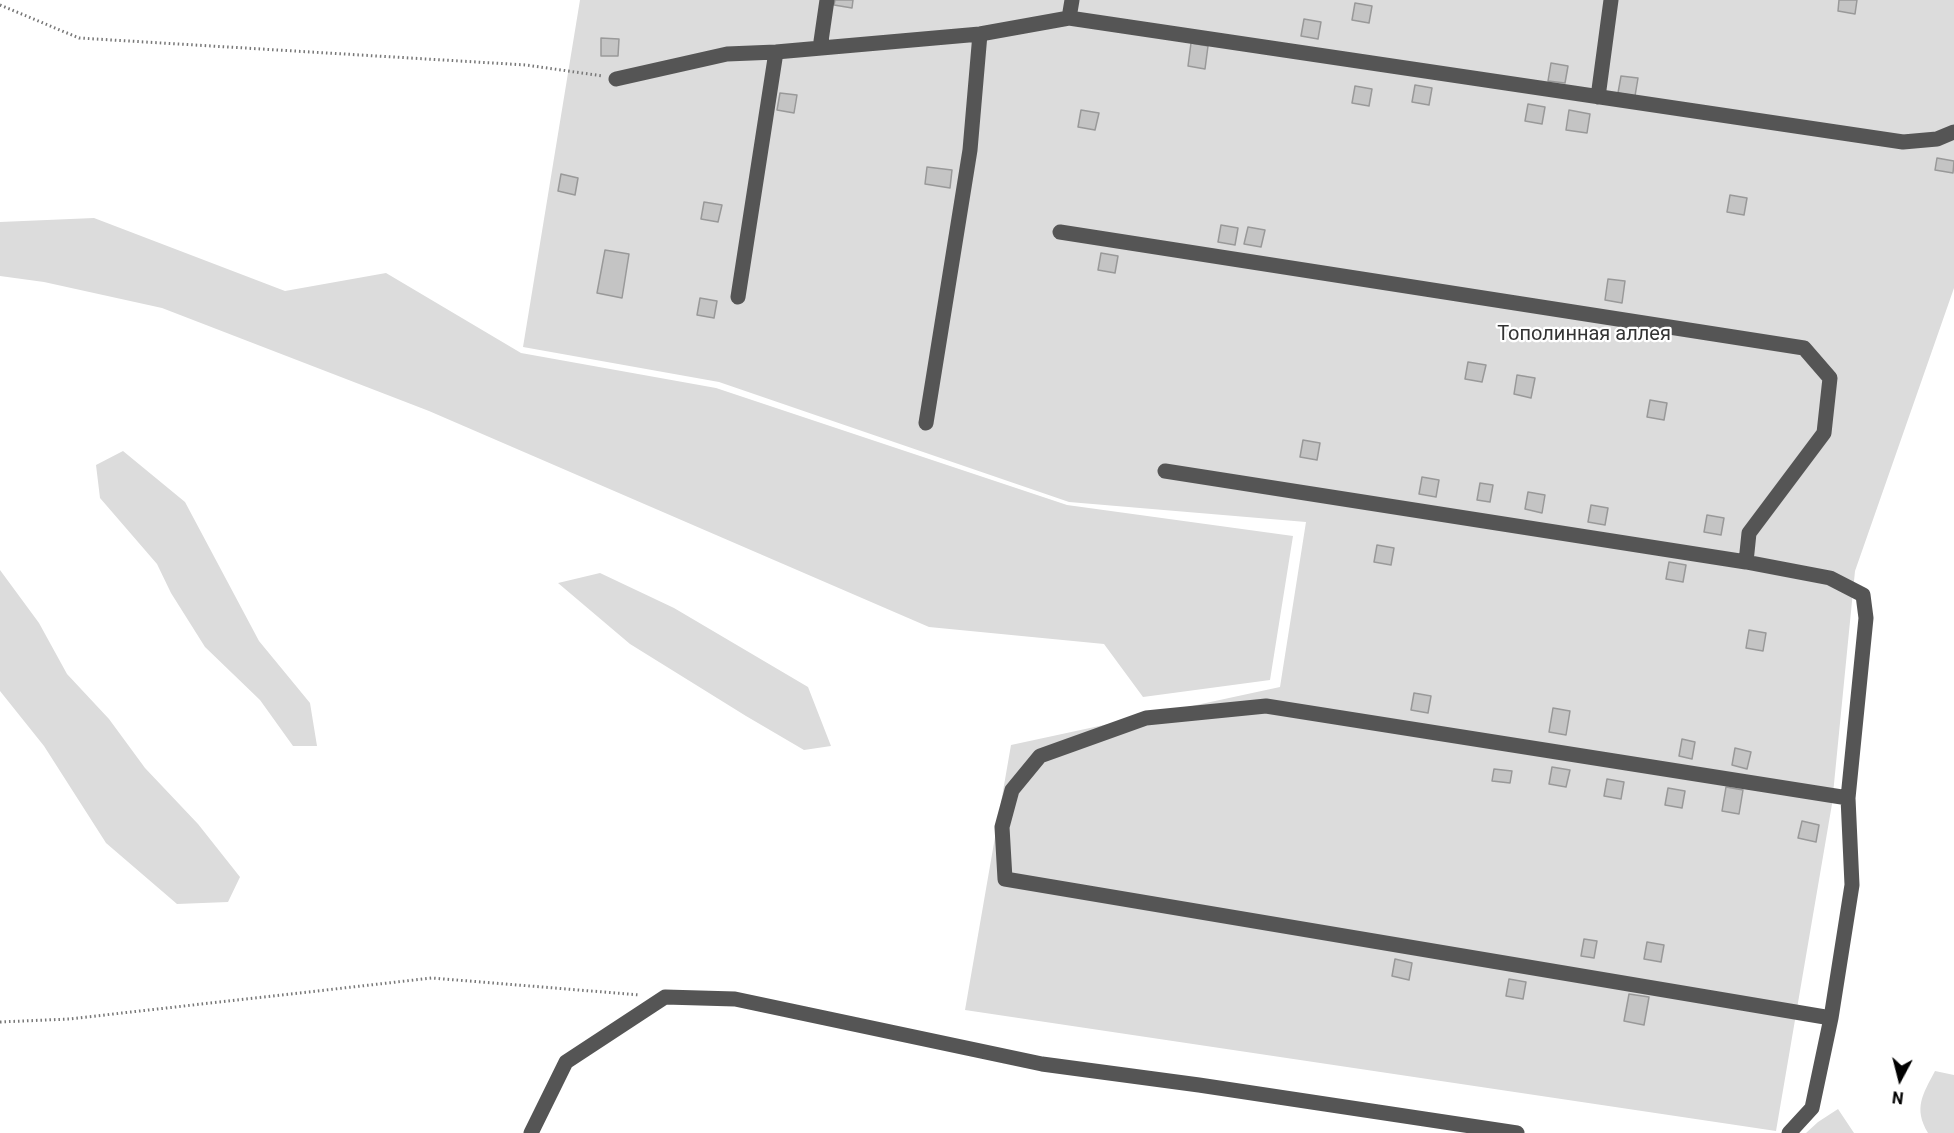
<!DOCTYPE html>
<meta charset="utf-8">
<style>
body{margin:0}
#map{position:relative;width:1954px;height:1133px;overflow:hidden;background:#fff;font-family:Roboto,sans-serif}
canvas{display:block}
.north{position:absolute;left:1870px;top:1049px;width:60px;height:60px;-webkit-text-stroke:4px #fff;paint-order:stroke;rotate:187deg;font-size:16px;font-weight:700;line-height:24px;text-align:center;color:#000}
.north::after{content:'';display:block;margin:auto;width:21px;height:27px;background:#000;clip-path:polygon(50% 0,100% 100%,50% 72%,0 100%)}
</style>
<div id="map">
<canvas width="1954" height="1133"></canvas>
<div class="north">N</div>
</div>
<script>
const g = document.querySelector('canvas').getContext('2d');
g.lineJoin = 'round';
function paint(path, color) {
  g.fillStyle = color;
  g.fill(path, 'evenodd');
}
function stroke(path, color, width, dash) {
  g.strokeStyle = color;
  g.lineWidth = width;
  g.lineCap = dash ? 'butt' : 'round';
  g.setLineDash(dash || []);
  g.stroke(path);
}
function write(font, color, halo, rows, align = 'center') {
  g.font = font + ' Roboto,sans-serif';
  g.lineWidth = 4.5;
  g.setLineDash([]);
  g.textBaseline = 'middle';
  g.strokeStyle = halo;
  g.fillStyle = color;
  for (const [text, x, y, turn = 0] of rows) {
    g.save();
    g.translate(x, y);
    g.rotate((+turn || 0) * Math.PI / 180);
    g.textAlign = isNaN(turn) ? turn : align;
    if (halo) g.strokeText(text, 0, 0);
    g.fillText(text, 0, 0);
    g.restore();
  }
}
const green = new Path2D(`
 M580 0H1954V288L1855 571 1832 804 1776 1131 965 1010 1011 745 1280 687 1306 522 1069 502 719 382 523 347Z
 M94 218 285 291 386 273 521 353 716 388 1067 505 1293 536 1270 680 1143 697 1104 644 929 627 429 411 162 308 44 282 0 276V222Z
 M123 451 185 502 259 641 310 703 317 746H293L260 700 205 647 171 593 157 564 100 498 96 465Z
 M0 570 39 623 67 674 109 719 145 768 198 824 240 877 228 902 177 904 106 843 44 746 0 691Z
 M600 573 674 608 808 687 831 746 804 750 746 716 630 644 558 583Z
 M1935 1071 1954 1075V1133H1928C1913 1108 1923 1094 1935 1071Z
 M1838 1109 1854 1133H1806L1818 1122Z`);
const building = new Path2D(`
 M835 0H853L852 8 834 5Z
 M1839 0H1857L1855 14 1838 11Z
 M1355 3 1372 6 1369 23 1352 20Z
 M1304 19 1321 22 1318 39 1301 36Z
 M601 38 619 39 618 56H601Z
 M1191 43 1208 46 1205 69 1188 66Z
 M1551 63 1568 66 1565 83 1548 81Z
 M1621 76 1638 78 1635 96 1618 93Z
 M1415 85 1432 88 1429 105 1412 102Z
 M1355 86 1372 89 1369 106 1352 103Z
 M780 93 797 95 794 113 777 110Z
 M1528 104 1545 107 1542 124 1525 121Z
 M1081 110 1099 113 1095 130 1078 127Z
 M1569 110 1590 114 1587 133 1566 130Z
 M1937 158 1954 161 1953 173 1935 170Z
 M927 167 952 170 950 188 925 184Z
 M561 174 578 178 575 195 558 191Z
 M1730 195 1747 198 1744 215 1727 212Z
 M704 202 722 205 718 222 701 219Z
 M1221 225 1238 228 1235 245 1218 242Z
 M1248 227 1265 230 1261 247 1244 244Z
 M605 250 629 254 622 298 597 293Z
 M1101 253 1118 256 1115 273 1098 270Z
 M1608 279 1625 281 1622 303 1605 300Z
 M700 298 717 301 714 318 697 315Z
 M1468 362 1486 365 1482 382 1465 379Z
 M1517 375 1535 378 1531 398 1514 394Z
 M1650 400 1667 403 1664 420 1647 417Z
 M1303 440 1320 443 1317 460 1300 457Z
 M1422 477 1439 480 1436 497 1419 494Z
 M1480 483 1493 485 1490 502 1477 500Z
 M1528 492 1545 495 1542 513 1525 509Z
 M1591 505 1608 508 1605 525 1588 522Z
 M1707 515 1724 518 1721 535 1704 532Z
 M1377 545 1394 548 1391 565 1374 562Z
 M1669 562 1686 565 1683 582 1666 579Z
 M1749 630 1766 633 1763 651 1746 648Z
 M1414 693 1431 696 1428 713 1411 710Z
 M1553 708 1570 711 1566 735 1549 732Z
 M1682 739 1695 742 1692 759 1679 756Z
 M1735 748 1751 752 1747 769 1732 765Z
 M1552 767 1570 770 1566 787 1549 784Z
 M1494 769 1512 771 1510 783 1492 781Z
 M1607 779 1624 782 1621 799 1604 796Z
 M1726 787 1743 790 1739 814 1722 811Z
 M1668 788 1685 791 1682 808 1665 805Z
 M1802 821 1819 825 1816 842 1798 838Z
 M1584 939 1597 941 1594 958 1581 956Z
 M1647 942 1664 945 1661 962 1644 959Z
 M1395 959 1412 963 1409 980 1392 976Z
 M1509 979 1526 982 1523 999 1506 996Z
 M1629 994 1649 997 1644 1025 1624 1021Z`);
const path = new Path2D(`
 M0 5 79 38 526 65 603 76
 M0 1022 69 1019 432 978 640 995`);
const minor = new Path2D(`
 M1069 18 1072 0
 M820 48 827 0
 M616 79 727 54 776 52 980 34 1069 18 1903 142 1937 139 1954 132
 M1598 97 1611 0
 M1060 232 1804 348 1830 378 1824 433 1749 533 1746 562 1165 471
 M738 297 776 52
 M926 423 970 150 980 34
 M1746 562 1830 578 1863 595 1866 618 1848 798 1266 706 1146 718 1040 756 1012 790 1002 827 1005 879 1831 1018 1852 885 1848 798
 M531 1133 566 1062 665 997 735 999 1042 1064 1199 1085 1517 1133
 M1789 1133 1812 1108 1831 1018`);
const parkNames = [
 ["Тополинная аллея",1584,335]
];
paint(green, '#dcdcdc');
paint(building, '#c4c4c4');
stroke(building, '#999', 1.5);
stroke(path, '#777', 3, [1.5, 3]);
stroke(minor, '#555', 15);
write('20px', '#333', '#fff', parkNames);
</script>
